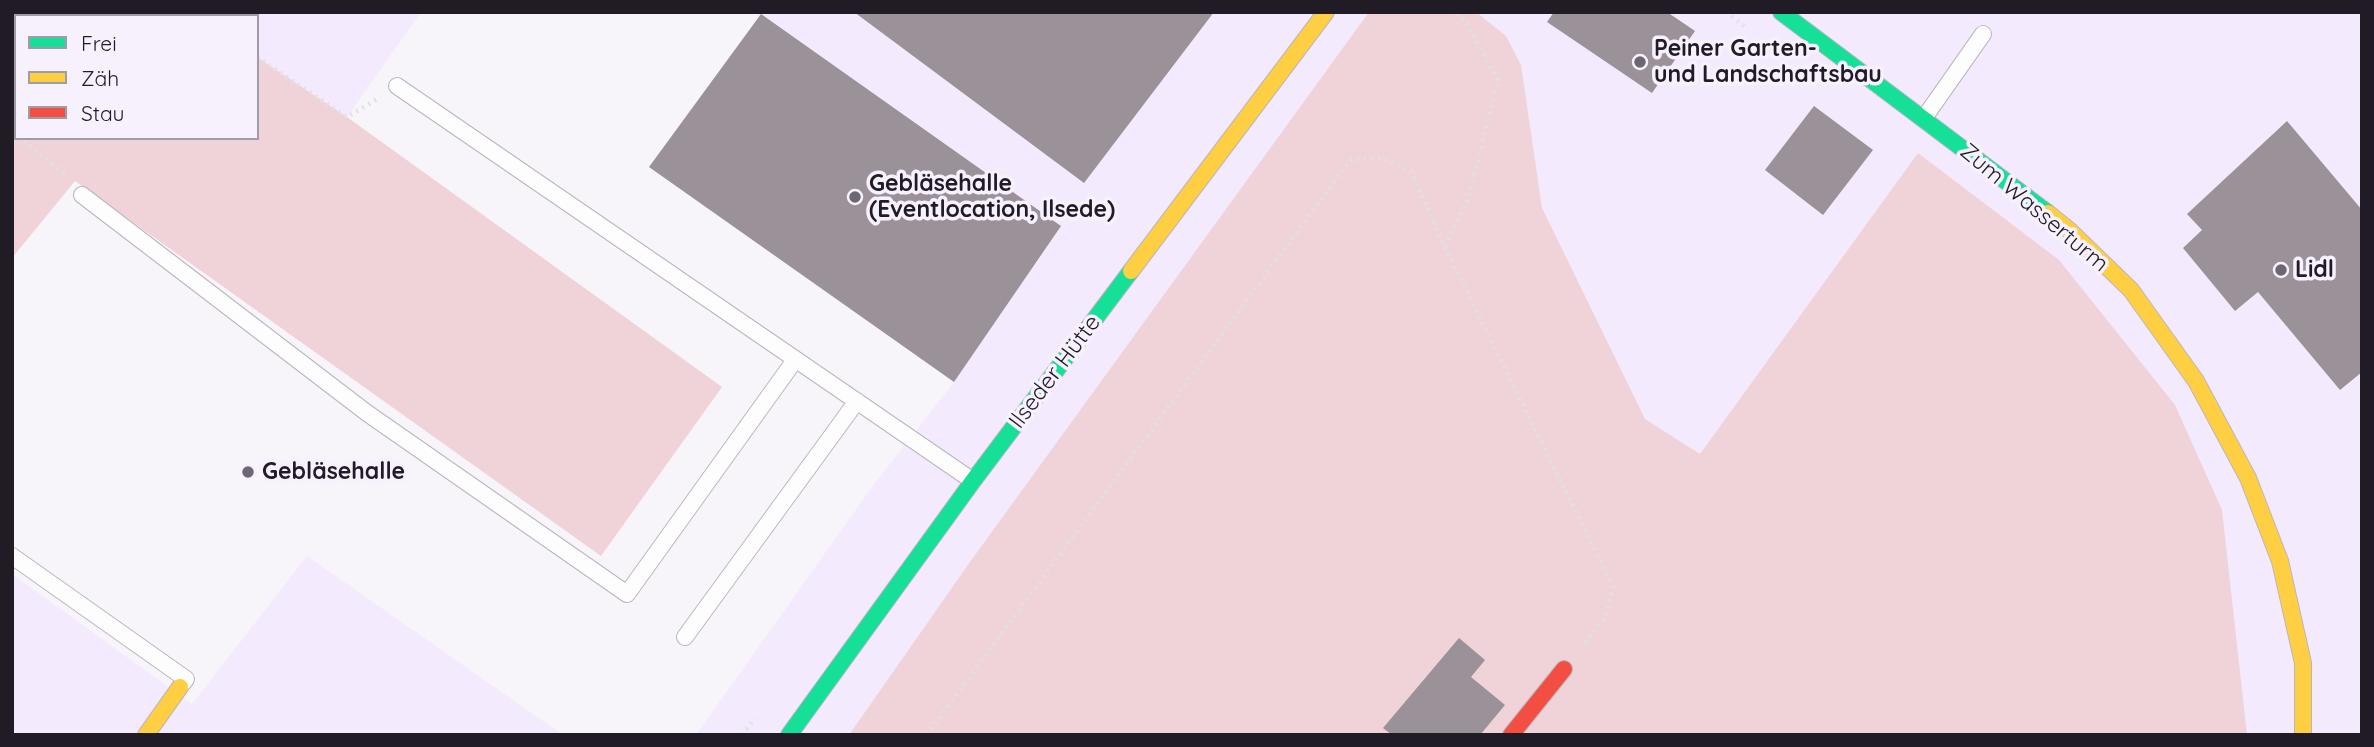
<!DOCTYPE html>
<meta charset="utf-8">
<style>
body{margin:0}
#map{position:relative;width:2374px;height:747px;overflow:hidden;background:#f7f4fa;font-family:Quicksand,sans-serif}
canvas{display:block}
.frame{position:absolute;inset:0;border:14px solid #211b26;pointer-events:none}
.legend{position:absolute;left:14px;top:14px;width:245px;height:126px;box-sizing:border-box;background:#f7f1fd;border:2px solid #a19ba7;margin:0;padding:9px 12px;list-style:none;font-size:21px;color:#211b26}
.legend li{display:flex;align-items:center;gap:14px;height:35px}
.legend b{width:35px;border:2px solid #a19ba7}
</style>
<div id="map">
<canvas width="2374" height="747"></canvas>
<div class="frame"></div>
<ul class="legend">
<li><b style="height:9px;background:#16e098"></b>Frei</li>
<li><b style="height:9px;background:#ffcf43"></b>Zäh</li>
<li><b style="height:9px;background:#f24e42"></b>Stau</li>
</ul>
</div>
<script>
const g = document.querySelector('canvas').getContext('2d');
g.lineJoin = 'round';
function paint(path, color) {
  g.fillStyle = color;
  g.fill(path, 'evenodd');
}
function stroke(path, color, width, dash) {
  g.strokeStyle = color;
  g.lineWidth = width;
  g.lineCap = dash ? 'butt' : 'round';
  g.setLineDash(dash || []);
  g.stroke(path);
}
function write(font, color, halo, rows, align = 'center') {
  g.font = font + ' Quicksand,sans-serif';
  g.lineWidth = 7;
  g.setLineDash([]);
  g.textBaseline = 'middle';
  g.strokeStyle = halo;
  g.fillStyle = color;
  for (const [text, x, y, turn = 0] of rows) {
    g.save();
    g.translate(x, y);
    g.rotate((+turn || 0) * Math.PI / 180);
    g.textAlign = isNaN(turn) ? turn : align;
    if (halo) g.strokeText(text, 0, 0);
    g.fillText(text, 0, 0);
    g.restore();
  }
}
const built = new Path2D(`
 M191 12H421L347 117 257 57V16H196Z
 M753 12H2362V735H696L872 487 954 382 1061 226Z
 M307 556 563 735H12V574L192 704Z`);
const green = new Path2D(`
 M12 12H191L196 16H16V138H257V57L347 117 722 387 601 556 75 181 12 258Z
 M1369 12H1476L1506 36 1521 65 1542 208 1645 419 1700 454 1918 153 2059 260 2175 405 2222 510 2247 735H849L970 562Z`);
const building = new Path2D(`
 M854 12H1214L1084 183Z
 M1554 12H1667L1695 31 1652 93 1547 22Z
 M761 14 1061 226 954 382 649 167Z
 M1814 106 1873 150 1823 215 1765 170Z
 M2287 121 2362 210V372L2340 390 2258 292 2235 311 2183 248 2202 230 2187 214Z
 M1459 638 1485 660 1471 677 1505 705 1480 735H1392L1383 728Z`);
const path = new Path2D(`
 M191 12 196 16
 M1726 12 1747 28
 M257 57 347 117 379 98
 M18 138 68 175
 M1445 246 1468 200 1498 80 1466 22 1455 12
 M742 735 755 718
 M927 735 1350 160 1382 158 1411 171 1445 247 1613 587 1605 618 1585 643`);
const lane = new Path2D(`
 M397 86 973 481
 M1924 118 1983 34
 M82 195 367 413 627 594 795 360
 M12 556 186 679 183 683
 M685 637 857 401`);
const fast = new Path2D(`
 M1781 12 2048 213
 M789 735 973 481 1131 271`);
const slow = new Path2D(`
 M2048 213 2069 230 2131 290 2196 381 2248 478 2280 561 2303 663V735
 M1131 271 1326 12
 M146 735 180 687`);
const jam = new Path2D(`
 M1511 735 1564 669`);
const markers = [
 [1640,62,7,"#6c6770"],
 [855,197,7,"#6c6770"],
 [2281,270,7,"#6c6770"],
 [248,472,7,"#6c6770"]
];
const poiNames = [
 ["Peiner Garten-",1654,49],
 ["und Landschaftsbau",1654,75],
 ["Gebläsehalle",869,184],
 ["(Eventlocation, Ilsede)",869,210],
 ["Lidl",2295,270],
 ["Gebläsehalle",262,472]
];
const streetNames = [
 ["Zum Wasserturm",2034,208,40],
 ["Ilseder Hütte",1055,372,-53]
];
paint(built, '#f4eafd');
paint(green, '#efd3d8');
paint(building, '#9b9199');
stroke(lane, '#bab6be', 18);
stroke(fast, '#bab6be', 18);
stroke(slow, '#bab6be', 18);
stroke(jam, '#bab6be', 18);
stroke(path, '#e2e0e2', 4.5, [2, 5]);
stroke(lane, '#fefdfe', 16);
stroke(fast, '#16e098', 16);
stroke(slow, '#ffcf43', 16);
stroke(jam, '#f24e42', 16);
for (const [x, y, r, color] of markers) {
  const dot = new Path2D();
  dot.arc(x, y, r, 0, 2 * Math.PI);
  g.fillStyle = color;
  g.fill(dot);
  stroke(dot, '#f7f1fd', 2.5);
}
write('bold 23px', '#211b26', '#f7f1fd', poiNames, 'left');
write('23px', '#211b26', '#f7f1fd', streetNames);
</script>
